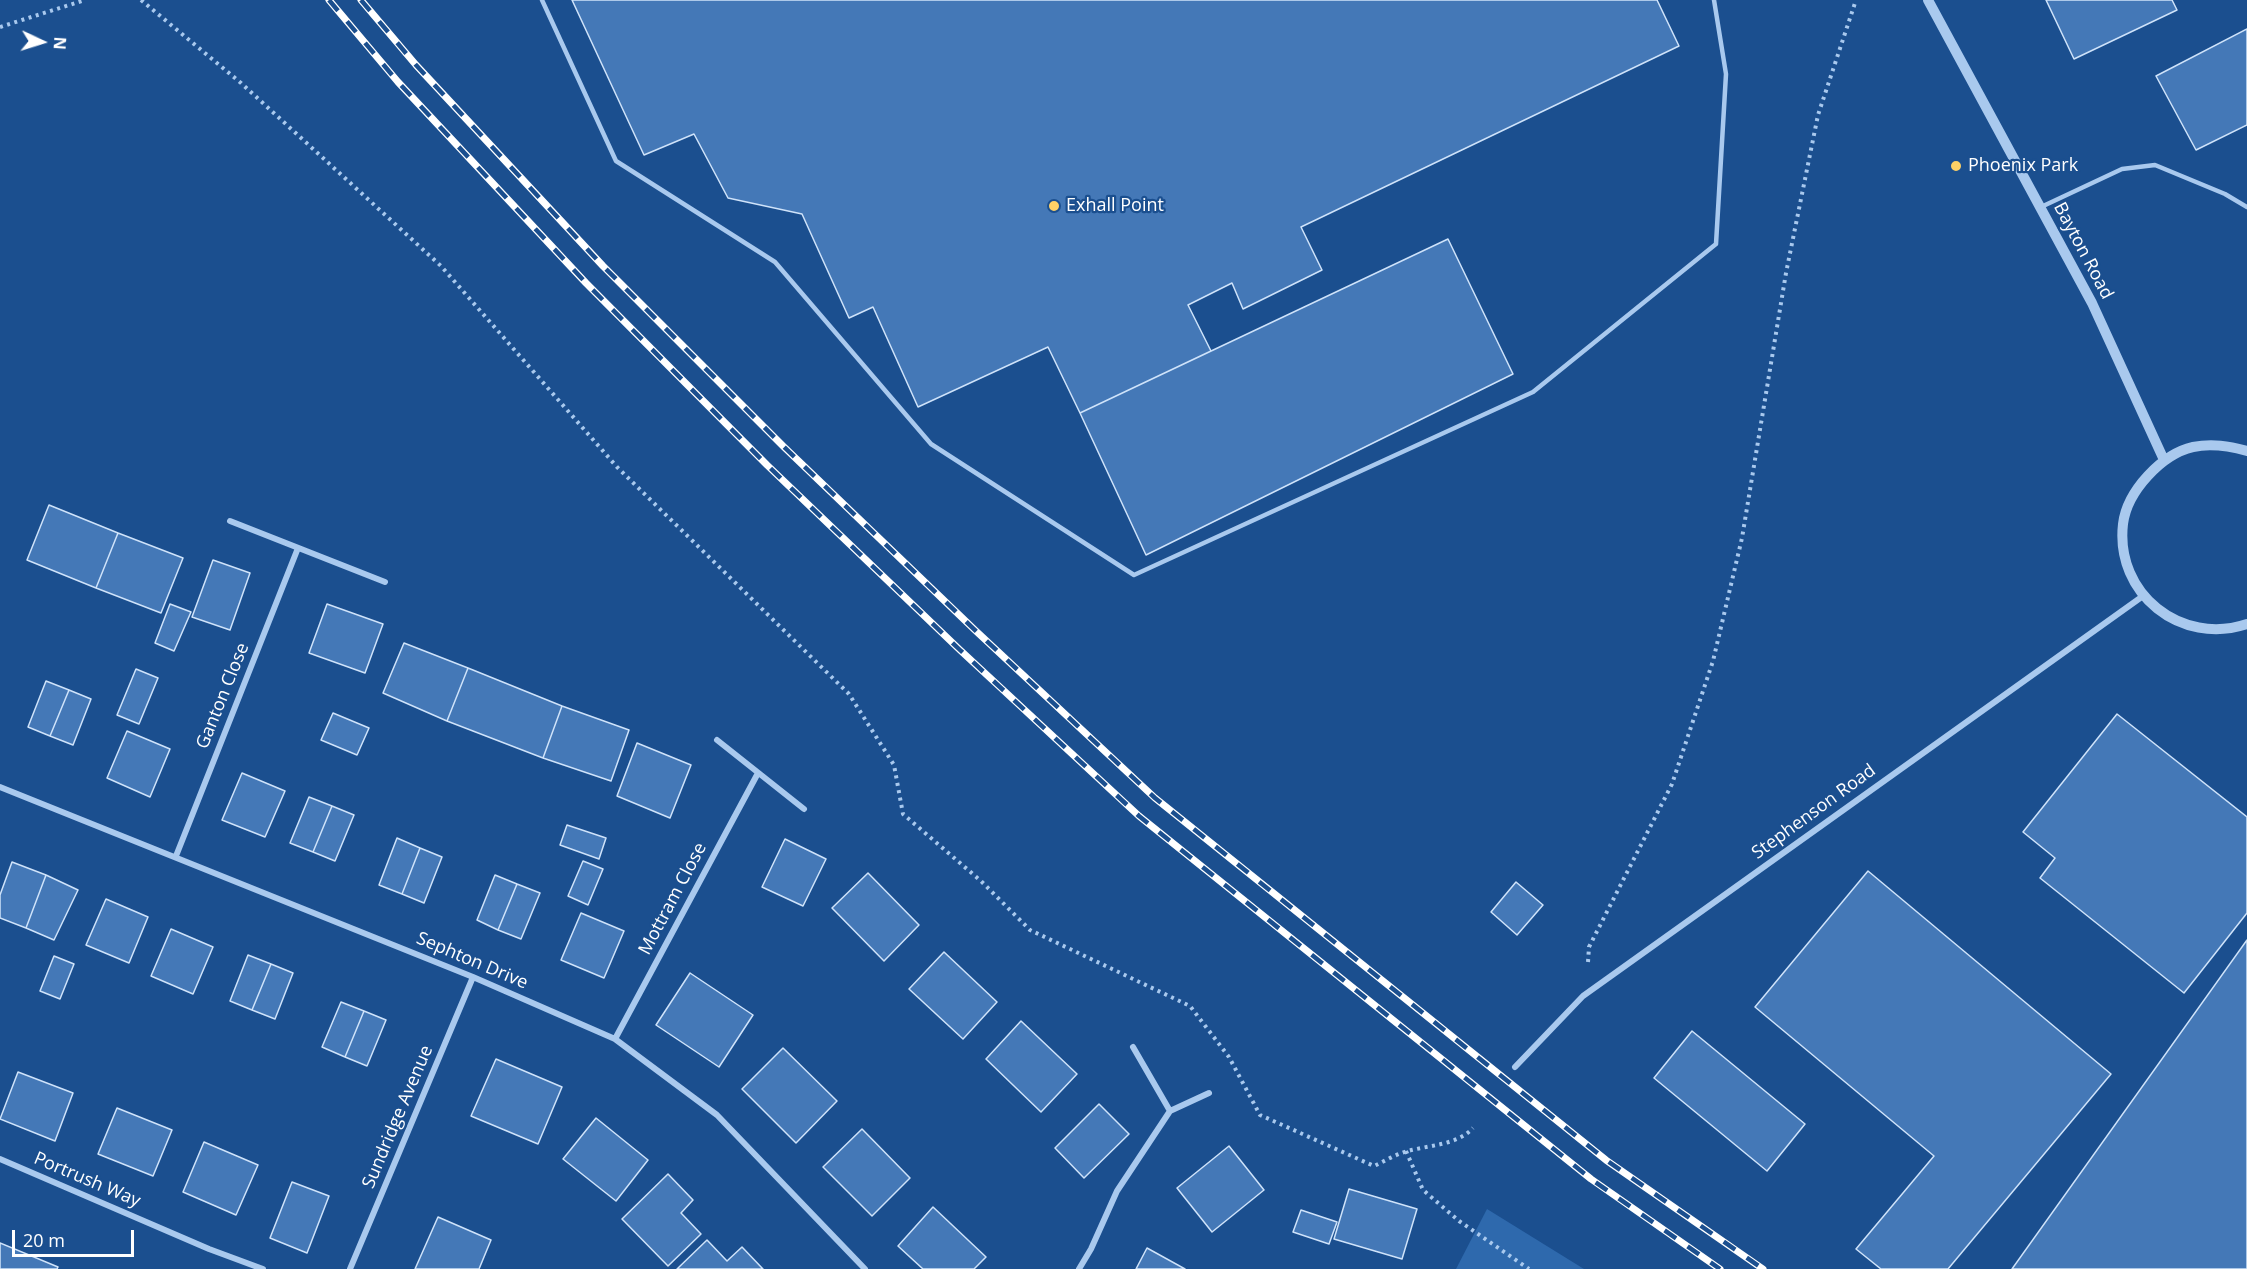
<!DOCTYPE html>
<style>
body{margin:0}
#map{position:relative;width:2247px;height:1269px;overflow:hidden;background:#1b4f8f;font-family:"Open Sans",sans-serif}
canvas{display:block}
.north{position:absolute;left:12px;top:12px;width:60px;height:60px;-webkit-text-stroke:4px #1b4f8f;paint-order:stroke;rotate:94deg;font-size:16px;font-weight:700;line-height:24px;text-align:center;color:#fff}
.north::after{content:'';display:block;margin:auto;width:21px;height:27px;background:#fff;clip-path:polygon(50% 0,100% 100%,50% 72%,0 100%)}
.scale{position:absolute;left:12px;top:1230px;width:122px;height:27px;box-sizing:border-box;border:3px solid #fff;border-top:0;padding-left:8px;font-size:18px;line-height:21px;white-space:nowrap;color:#fff;-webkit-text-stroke:4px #1b4f8f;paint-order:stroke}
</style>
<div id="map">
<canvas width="2247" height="1269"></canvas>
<div class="north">N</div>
<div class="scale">20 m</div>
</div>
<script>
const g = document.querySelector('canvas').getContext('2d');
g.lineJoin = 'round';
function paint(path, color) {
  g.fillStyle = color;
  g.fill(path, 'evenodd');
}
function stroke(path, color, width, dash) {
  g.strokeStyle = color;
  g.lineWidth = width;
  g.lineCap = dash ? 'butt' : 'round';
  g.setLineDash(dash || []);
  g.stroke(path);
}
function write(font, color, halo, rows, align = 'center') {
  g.font = font + ' "Open Sans",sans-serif';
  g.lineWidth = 4.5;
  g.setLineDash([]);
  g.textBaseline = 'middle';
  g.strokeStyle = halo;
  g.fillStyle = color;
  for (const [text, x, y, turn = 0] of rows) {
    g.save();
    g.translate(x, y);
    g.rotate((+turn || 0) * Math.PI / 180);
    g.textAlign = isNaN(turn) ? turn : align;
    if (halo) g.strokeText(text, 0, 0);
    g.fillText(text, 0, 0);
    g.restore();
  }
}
const green = new Path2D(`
 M1487 1209 1584 1269H1456Z`);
const building = new Path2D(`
 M572 0H1657L1679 46 1301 227 1322 270 1243 309 1232 283 1188 305 1211 351 1080 413 1048 347 918 407 873 307 849 318 802 214 728 198 694 134 644 155Z
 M2046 0H2172L2177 10 2074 59Z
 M2247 29V125L2196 150 2156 76Z
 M1448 239 1513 374 1146 555 1080 413Z
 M49 505 118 533 96 588 27 560Z
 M118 533 183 558 161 613 96 588Z
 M213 560 250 573 230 630 192 617Z
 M170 604 191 612 174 651 155 643Z
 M327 604 383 624 365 673 309 653Z
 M404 643 468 668 447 721 383 693Z
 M468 668 562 706 543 758 447 721Z
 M136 669 158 678 139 724 117 715Z
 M46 681 69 690 50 736 28 727Z
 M69 690 91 699 73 745 50 736Z
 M562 706 629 730 611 781 543 758Z
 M333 713 369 728 357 755 321 740Z
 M2117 714 2247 817V913L2184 993 2040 878 2055 858 2023 832Z
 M127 731 170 749 150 797 107 778Z
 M637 743 691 765 670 818 617 796Z
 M242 773 285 791 265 837 222 820Z
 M309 797 332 806 313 852 290 843Z
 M332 806 354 815 335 861 313 852Z
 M567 825 606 838 599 859 560 845Z
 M397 838 420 848 402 894 379 885Z
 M785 839 826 859 803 906 762 887Z
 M420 848 442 857 424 903 402 894Z
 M583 861 603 869 588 905 568 896Z
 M12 862 46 875 26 928 0 918V895Z
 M1868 871 2111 1074 1948 1269H1881L1856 1249 1934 1156 1755 1007Z
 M868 873 919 925 884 961 832 908Z
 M46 875 78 890 54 940 26 928Z
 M495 875 517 884 498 930 477 920Z
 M1516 882 1543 905 1517 935 1491 912Z
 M517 884 540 893 521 939 498 930Z
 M106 899 148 917 129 963 86 945Z
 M581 913 624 931 604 978 561 960Z
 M171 929 213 947 193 994 151 976Z
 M2247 940V1269H2012Z
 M944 952 997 1002 963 1039 909 989Z
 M248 955 271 964 252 1010 230 1001Z
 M54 956 74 964 60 999 40 991Z
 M271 964 293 973 275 1019 252 1010Z
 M690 973 753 1015 719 1067 656 1025Z
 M341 1002 364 1011 345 1057 322 1047Z
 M364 1011 386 1020 367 1066 345 1057Z
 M1021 1021 1077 1074 1041 1112 986 1059Z
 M1692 1031 1805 1124 1767 1171 1654 1078Z
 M783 1048 837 1101 796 1143 742 1089Z
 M496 1059 562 1087 538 1144 471 1116Z
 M18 1072 73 1093 55 1141 0 1119Z
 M1099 1104 1129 1134 1084 1178 1055 1148Z
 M117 1108 172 1130 153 1176 98 1154Z
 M596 1118 648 1160 616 1201 563 1159Z
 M862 1129 910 1178 872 1216 823 1167Z
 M204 1142 258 1165 236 1215 183 1192Z
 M1229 1146 1264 1190 1212 1232 1177 1188Z
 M668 1174 693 1200 681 1213 701 1234 668 1266 622 1219Z
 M292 1182 329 1196 307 1253 270 1238Z
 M1349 1189 1417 1209 1402 1259 1334 1239Z
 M933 1207 986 1257 974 1269H923L898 1246Z
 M1301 1210 1337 1222 1329 1244 1293 1232Z
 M438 1217 491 1240 479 1269H415Z
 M707 1240 727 1261 742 1247 763 1269H677Z
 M0 1243 58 1267 57 1269H0Z
 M1147 1248 1185 1269H1136Z`);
const path = new Path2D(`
 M141 0 241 83 441 266 617 467 849 694 894 765 903 814 981 881 1030 930 1190 1006 1229 1057 1260 1115 1374 1166C1385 1161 1396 1154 1408 1151 1430 1145 1457 1145 1473 1128
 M0 27 85 0
 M1588 962 1589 947 1672 784 1713 661 1742 538 1786 273 1818 115 1856 0
 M1406 1151 1423 1190 1459 1221 1529 1269`);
const service = new Path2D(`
 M542 0 616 161 775 262 931 444 1134 575 1533 392 1716 244 1726 74 1714 0
 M2041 207 2122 169 2155 165 2225 194 2247 207`);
const minor = new Path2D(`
 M230 521 385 582
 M717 740 804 809
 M0 787 473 977 615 1039 717 1115 865 1269
 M176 856 298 548
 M615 1039 758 773
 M1133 1047 1170 1111
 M1515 1067 1583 996 2143 596
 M0 1159 209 1249 263 1269
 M350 1269 473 977
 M1079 1269 1091 1249 1117 1191 1170 1111 1209 1093`);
const tertiary = new Path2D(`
 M1928 0 2092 303 2164 460
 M2247 451C2229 446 2212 443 2193 447 2162 454 2127 491 2123 524 2115 594 2181 646 2247 624`);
const rail = new Path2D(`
 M329 0 398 82 586 283 767 465 960 650 1139 816 1591 1179 1720 1269
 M361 0 416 65 603 266 784 447 977 632 1155 798 1606 1160 1763 1269`);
const markers = [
 [1956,166,6,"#ffd166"],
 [1054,206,6,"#ffd166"]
];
const poiNames = [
 ["Phoenix Park",1968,166],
 ["Exhall Point",1066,206]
];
const streetNames = [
 ["Bayton Road",2083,251,62],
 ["Ganton Close",223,696,-68],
 ["Stephenson Road",1814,812,-36],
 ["Mottram Close",673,899,-62],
 ["Sephton Drive",472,961,23],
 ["Sundridge Avenue",398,1117,-67],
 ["Portrush Way",87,1180,23]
];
paint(green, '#2e69ad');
paint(building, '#4478b7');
stroke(building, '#cfe3fa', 1.5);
stroke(path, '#a9c9ee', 4, [3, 4.5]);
stroke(service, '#a9c9ee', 4.5);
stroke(minor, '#a9c9ee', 6);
stroke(tertiary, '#a9c9ee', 10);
stroke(rail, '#fff', 7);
stroke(rail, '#1b4f8f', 4.5, [14]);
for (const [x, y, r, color] of markers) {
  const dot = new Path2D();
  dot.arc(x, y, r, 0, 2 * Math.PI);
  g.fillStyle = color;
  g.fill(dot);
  stroke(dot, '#1b4f8f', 2);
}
write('18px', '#fff', '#1b4f8f', poiNames, 'left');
write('18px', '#fff', '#1b4f8f', streetNames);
</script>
